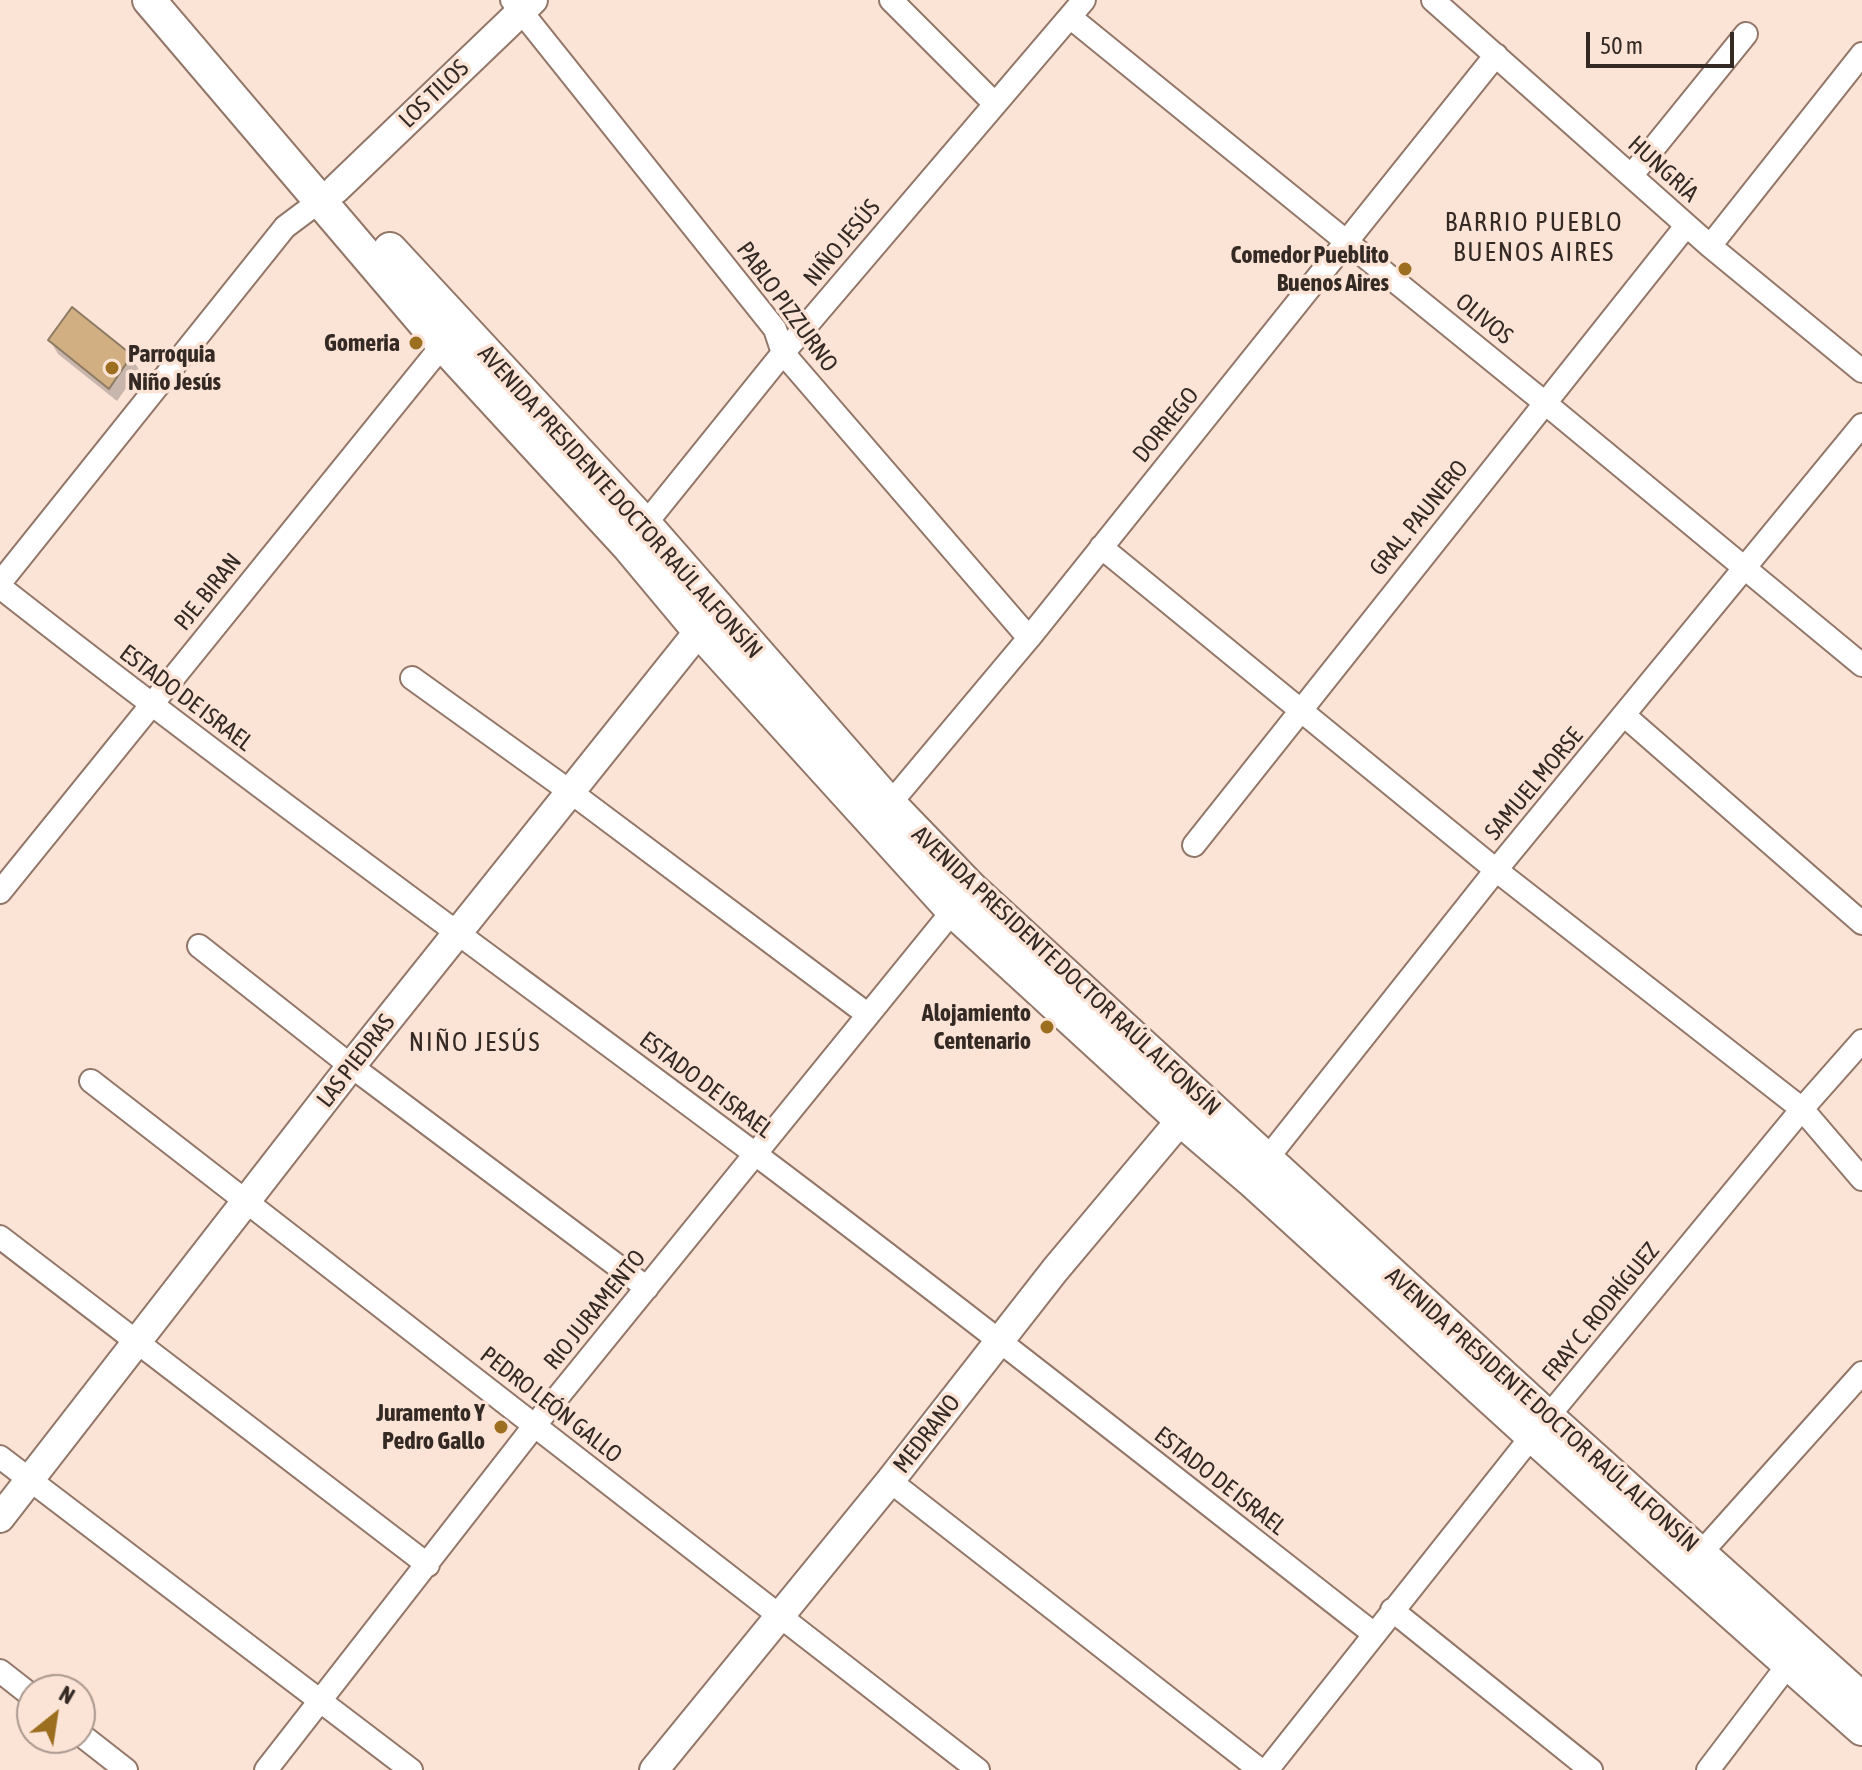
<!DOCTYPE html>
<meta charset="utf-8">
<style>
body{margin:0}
#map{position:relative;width:1862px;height:1770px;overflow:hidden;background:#fbe3d6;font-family:"Asap Condensed",sans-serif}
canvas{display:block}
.north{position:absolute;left:16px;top:1674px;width:80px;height:80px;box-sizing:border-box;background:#fbe3d6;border:2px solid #ab998e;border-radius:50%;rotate:30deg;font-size:22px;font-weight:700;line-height:32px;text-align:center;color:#342923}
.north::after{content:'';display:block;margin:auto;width:28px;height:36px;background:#9c6e1f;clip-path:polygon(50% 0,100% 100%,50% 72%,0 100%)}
.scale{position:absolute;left:1586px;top:32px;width:148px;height:36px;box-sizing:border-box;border:4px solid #342923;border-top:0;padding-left:10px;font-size:24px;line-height:28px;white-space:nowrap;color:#342923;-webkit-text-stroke:6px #fbe3d6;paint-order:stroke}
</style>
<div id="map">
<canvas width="1862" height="1770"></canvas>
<div class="north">N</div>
<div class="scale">50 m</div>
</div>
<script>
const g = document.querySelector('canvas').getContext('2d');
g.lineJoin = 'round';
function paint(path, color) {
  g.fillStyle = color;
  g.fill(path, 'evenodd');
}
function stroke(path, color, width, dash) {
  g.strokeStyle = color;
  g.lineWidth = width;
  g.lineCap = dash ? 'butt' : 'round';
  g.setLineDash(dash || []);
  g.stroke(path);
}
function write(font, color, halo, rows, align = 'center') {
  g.font = font + ' "Asap Condensed",sans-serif';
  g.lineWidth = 7;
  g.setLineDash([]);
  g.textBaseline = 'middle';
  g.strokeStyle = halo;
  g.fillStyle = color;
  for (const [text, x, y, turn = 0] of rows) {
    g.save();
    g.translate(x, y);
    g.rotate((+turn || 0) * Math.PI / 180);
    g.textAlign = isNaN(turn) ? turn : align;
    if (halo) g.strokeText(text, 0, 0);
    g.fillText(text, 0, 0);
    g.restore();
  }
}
const shadow = new Path2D(`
 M50 340 131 356 139 370 117 401 58 354Z`);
const building = new Path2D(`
 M72 307 132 355 109 389 48 340Z`);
const minor = new Path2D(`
 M512 0 775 329 783 353 1029 638
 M891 0 994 103
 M1433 0 1710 246 1862 371
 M1070 17 1545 403 1862 665
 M1631 176 1746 34
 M1710 246 1862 54
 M638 533 783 353 1084 0
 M1101 547 1496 870 1802 1109 1862 1179
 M0 583 285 227 329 194
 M0 587C246 780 500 963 750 1150 960 1308 1167 1472 1374 1634
 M412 678 572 793 867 1014
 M1625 716 1862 923
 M883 812 1029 638 1496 55
 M1194 845 1686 226
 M0 892 450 336
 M199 946 351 1066 647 1288
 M91 1081 978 1770
 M1258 1170 1496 870 1862 425
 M0 1237 428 1565
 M0 1457 411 1770
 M890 1481 1260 1770
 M1700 1554 1862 1373
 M1392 1610 1591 1770
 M0 1671 32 1696
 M80 1734 126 1770
 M266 1770 535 1425 960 902
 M1267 1770 1532 1436 1802 1109 1862 1041
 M1708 1770 1797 1653`);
const tertiary = new Path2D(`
 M336 189 533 0
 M0 1518 351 1066 699 631 715 617
 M654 1770 890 1481 1055 1270 1195 1103`);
const secondary = new Path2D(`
 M149 0 442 344 628 546 699 631 953 911 1181 1120 1251 1180 1532 1436 1862 1729
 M390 249 645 524 890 804 971 888 1548 1417 1862 1699`);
const markers = [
 [1405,269,8,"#9c6e1f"],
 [416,343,8,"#9c6e1f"],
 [112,368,8,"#9c6e1f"],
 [1047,1027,8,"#9c6e1f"],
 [501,1427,8,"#9c6e1f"]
];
const streetNames = [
 ["LOS TILOS",434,94,-44],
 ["HUNGRÍA",1663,169,42],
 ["NIÑO JESÚS",842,243,-50],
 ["PABLO PIZZURNO",787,307,54],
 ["OLIVOS",1484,319,39],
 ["DORREGO",1166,425,-51],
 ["AVENIDA PRESIDENTE DOCTOR RAÚL ALFONSÍN",620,502,48],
 ["GRAL. PAUNERO",1419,518,-51],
 ["PJE. BIRAN",208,592,-51],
 ["ESTADO DE ISRAEL",186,698,37],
 ["SAMUEL MORSE",1534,784,-50],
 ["AVENIDA PRESIDENTE DOCTOR RAÚL ALFONSÍN",1066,971,43],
 ["LAS PIEDRAS",356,1061,-52],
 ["ESTADO DE ISRAEL",706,1085,37],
 ["RIO JURAMENTO",595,1310,-51],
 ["FRAY C. RODRÍGUEZ",1601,1312,-51],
 ["PEDRO LEÓN GALLO",551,1405,38],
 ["AVENIDA PRESIDENTE DOCTOR RAÚL ALFONSÍN",1542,1410,42],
 ["MEDRANO",927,1434,-52],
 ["ESTADO DE ISRAEL",1220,1481,38]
];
const poiNames = [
 ["Comedor Pueblito",1389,255],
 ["Buenos Aires",1389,283],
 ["Gomeria",400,343],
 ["Parroquia",128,354,"left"],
 ["Niño Jesús",128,382,"left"],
 ["Alojamiento",1031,1013],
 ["Centenario",1031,1041],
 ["Juramento Y",485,1413],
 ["Pedro Gallo",485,1441]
];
const neighbourhoodNames = [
 ["BARRIO PUEBLO",1534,223],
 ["BUENOS AIRES",1534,253],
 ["NIÑO JESÚS",475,1043]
];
paint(shadow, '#0003');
paint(building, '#d1af83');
stroke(building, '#8c7a63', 2);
stroke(minor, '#927769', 26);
stroke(tertiary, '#927769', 32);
stroke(secondary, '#927769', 36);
stroke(minor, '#fff', 22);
stroke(tertiary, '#fff', 28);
stroke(secondary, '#fff', 32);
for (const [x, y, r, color] of markers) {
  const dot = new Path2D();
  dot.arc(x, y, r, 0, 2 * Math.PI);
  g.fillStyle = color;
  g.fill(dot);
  stroke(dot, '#fbe3d6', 3);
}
write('24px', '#342923', '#fbe3d6', streetNames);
write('bold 24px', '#342923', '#fbe3d6', poiNames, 'right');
g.letterSpacing = '2px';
write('26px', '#342923', '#fbe3d6', neighbourhoodNames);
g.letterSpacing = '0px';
</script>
